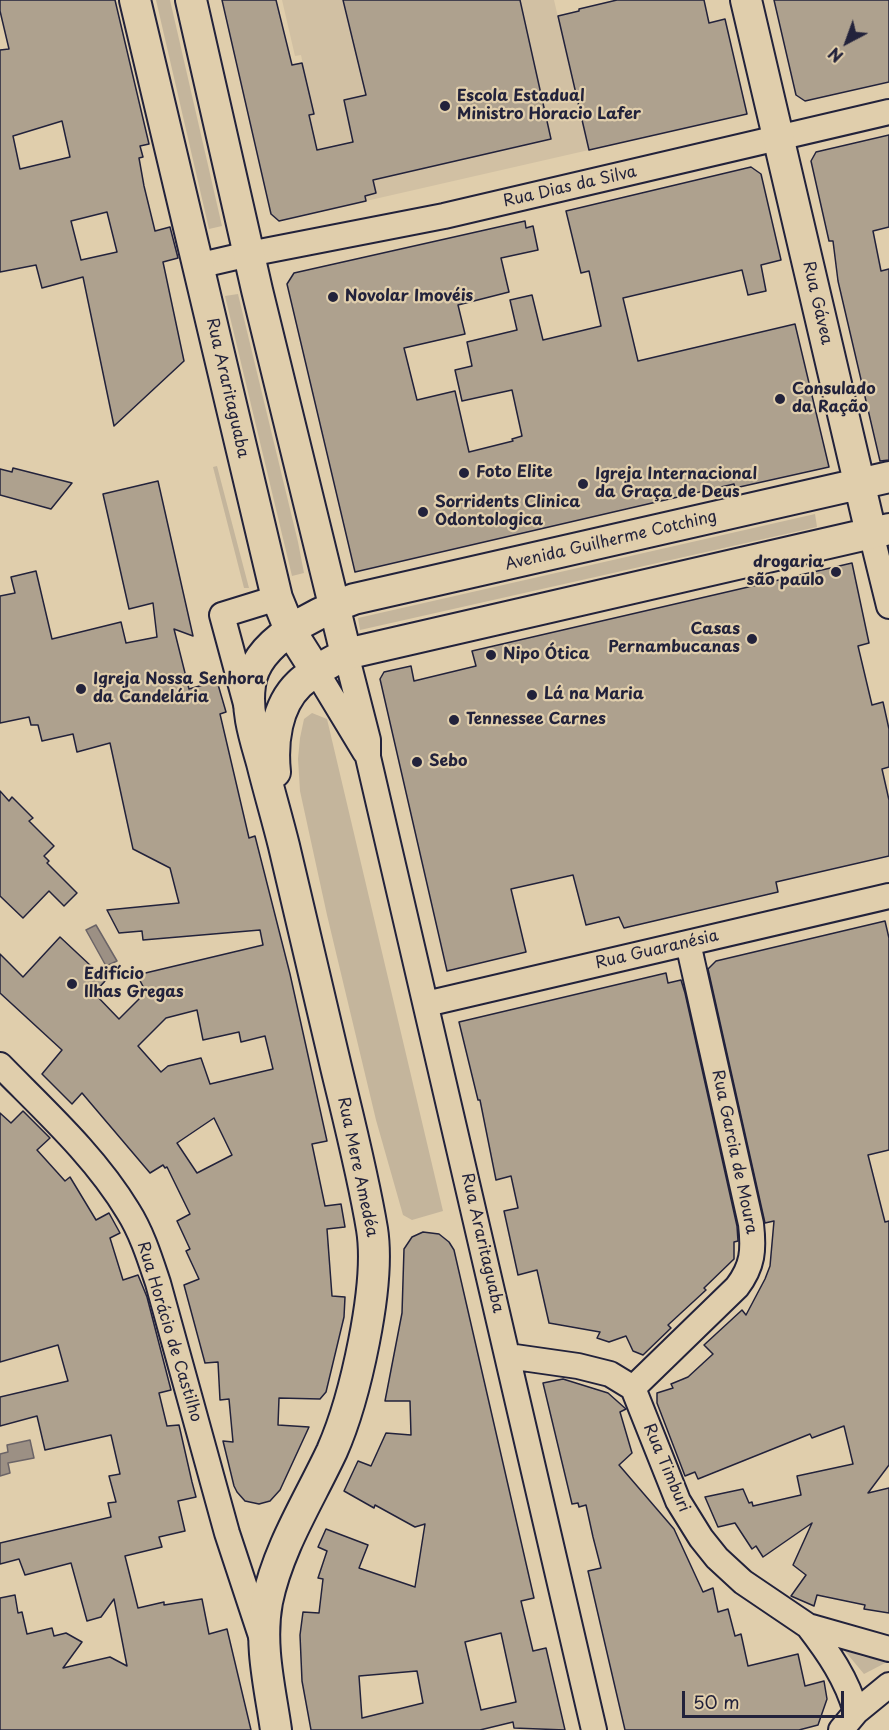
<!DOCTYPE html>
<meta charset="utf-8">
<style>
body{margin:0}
#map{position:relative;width:889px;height:1730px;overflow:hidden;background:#e0ceac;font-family:"Playpen Sans",sans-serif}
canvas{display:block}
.north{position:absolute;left:817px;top:12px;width:60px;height:60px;-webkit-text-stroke:4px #e0ceac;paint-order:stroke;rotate:221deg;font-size:16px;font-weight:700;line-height:24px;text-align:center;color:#22223b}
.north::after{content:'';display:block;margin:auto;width:21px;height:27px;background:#22223b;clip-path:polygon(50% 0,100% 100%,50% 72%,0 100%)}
.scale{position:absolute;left:682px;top:1691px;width:162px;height:27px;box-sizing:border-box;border:3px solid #22223b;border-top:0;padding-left:8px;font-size:18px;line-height:21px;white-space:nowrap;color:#22223b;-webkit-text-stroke:4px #e0ceac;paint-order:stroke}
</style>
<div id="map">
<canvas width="889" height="1730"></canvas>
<div class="north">N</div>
<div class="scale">50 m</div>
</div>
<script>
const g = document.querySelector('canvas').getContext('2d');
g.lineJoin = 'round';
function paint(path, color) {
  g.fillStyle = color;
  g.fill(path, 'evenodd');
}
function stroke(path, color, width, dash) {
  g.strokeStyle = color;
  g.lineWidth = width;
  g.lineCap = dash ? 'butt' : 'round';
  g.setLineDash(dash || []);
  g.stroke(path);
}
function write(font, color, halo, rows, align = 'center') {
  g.font = font + ' "Playpen Sans",sans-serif';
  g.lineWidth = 4.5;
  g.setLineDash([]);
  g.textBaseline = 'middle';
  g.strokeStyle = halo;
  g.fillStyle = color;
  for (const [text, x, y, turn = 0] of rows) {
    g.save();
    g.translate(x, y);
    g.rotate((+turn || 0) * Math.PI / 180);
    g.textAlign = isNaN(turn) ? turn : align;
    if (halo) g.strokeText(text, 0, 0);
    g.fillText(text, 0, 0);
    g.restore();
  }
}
const built = new Path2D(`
 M282 0H554L589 150 331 209 308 115 313 113 301 55 295 56Z`);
const green = new Path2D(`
 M156 0H170L222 226 209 229Z
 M238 294 298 542 304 573 292 576 225 296Z
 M217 466 249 588H244L213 467Z
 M815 514 817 527 360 630 358 618Z
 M312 713 327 719 443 1211 412 1220 403 1215 376 1120 327 915 300 791 298 759 300 738 304 719Z
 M844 1650 864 1657 889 1661 864 1674Z`);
const water = new Path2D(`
 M96 925 117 961 106 966 86 930Z
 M30 1440 34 1458 8 1463 10 1473 0 1476V1454L8 1452 7 1445Z`);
const building = new Path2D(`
 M0 0H115L149 144 140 146 143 157 139 158 144 186 155 231 170 227 178 258 163 262 184 361 114 426 83 277 42 288 36 265 0 272V50L9 49 0 11ZM62 121 70 157 20 169 13 136ZM107 212 117 252 81 260 71 221Z
 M222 0H276L292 65 302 63 314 114 309 115 317 150 353 142 344 100 366 95 343 0H520L551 139 373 180 376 193 365 196 366 201 279 221 271 214Z
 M617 0H704L709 23 725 19 747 114 589 150 558 16 579 11V9Z
 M774 0H889V82L805 101 796 95Z
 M889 135V227L873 231 881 271 889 269V460L880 461 838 281 833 241H829L811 161 816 152Z
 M751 167 761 174 781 260 761 265 766 291 748 295 742 270 623 298 638 361 795 324 829 467 735 488 734 484 355 572 287 284 294 273 525 221 526 228 533 226 538 250 501 258 509 292 458 305 465 334 404 348 417 400 455 391 469 452 513 441 512 439 522 436 512 390 462 401 455 370 472 366 467 342 517 330 510 300 532 295 543 340 601 326 589 271 581 273 566 211Z
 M13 468 72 483 51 509 0 495V469L12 472Z
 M158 481 193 636 174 629 189 689 217 681 226 712 220 714 249 838 255 836 290 974 327 1141 312 1144 325 1206 341 1204 345 1227 327 1229 332 1296 345 1297 344 1317 326 1392 320 1399 279 1398 278 1425 309 1427 280 1490 270 1501 259 1504 245 1501 237 1492 234 1486 223 1441 233 1442 229 1399 220 1400 218 1362 205 1363 184 1285 199 1279 186 1251 190 1249 177 1221 190 1214 167 1167 165 1168 163 1165 150 1173 82 1093 72 1104 42 1074 62 1050 0 993V954L23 977 60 937 106 980 94 993 119 1019 146 992 137 975 263 945 260 930 143 940 142 931 119 933 107 910 179 903 170 868 133 849 110 743 77 752 73 734 42 741 38 725H31L29 717 0 723V596L15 593 11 577 36 571 52 639 121 622 126 643 157 637 153 603 129 609 103 494ZM197 1010 203 1040 239 1032 241 1042 265 1036 273 1069 210 1084 201 1058 168 1066 161 1072 138 1046 166 1018ZM214 1118 232 1155 197 1173 177 1143Z
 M852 563 869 643 858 646 872 705 883 702 889 729V767L882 769 889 800V856L776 882 778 892 624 928 619 917 586 925 573 875 511 889 526 952 447 971 380 679 384 672 411 666 414 681 476 666 472 651Z
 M0 791 9 801 12 797 33 818 29 821 54 846 44 856 49 861 47 863 77 893 64 906 49 891 23 918 0 896Z
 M885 921 889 938V1150L868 1155 885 1222 889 1221V1465L868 1493 889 1488V1613L864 1609 865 1605 817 1595 814 1606 791 1596 806 1575 793 1565 812 1523 763 1557 756 1546 752 1549 735 1523 718 1527 705 1497 743 1489 749 1503 752 1502 753 1506 801 1495 797 1476 853 1464 844 1426 812 1438 810 1434 698 1479 695 1472 685 1476 657 1403V1393L673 1388 671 1384 688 1377 713 1354 704 1345 742 1310 746 1315 765 1279 770 1266 774 1221 765 1223 708 969 716 961Z
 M666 973 668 983 681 980 685 993 737 1226 738 1241 734 1242V1259L704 1288 706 1290 668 1325 671 1328 643 1355 633 1351 626 1336 609 1342 597 1338 600 1332 549 1323 537 1270 518 1275 504 1211 518 1208 511 1176 496 1180 480 1100H478L459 1022Z
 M23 1111 50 1138 37 1150 65 1181 70 1177 96 1220 109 1213 120 1233 110 1238 123 1280 138 1275 147 1297 171 1390 159 1393 167 1426 179 1425 192 1482 196 1497 178 1501 185 1531 159 1537 162 1547 125 1556 138 1608 164 1602V1605L202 1599 209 1634 227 1629 251 1730H0V1598L15 1595 18 1613 22 1612 27 1634 52 1628 54 1636 66 1633 82 1642 63 1668 110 1657 127 1666 114 1599 101 1617 87 1621 71 1563 25 1575 19 1559 0 1564V1543L111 1517 108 1503 116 1502 109 1476 120 1474 111 1435 45 1450 37 1416 0 1426V1397L68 1381 58 1345 0 1362V1113L11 1123Z
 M423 1232 439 1234 449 1242 454 1250 534 1598 521 1601 533 1651 546 1648 565 1730 514 1728 513 1722 480 1730H311L302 1681 300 1635 303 1612 319 1613 323 1579 318 1578 327 1551 318 1547 326 1529 368 1545 359 1568 415 1587 425 1524 415 1527 375 1505 374 1508 344 1491 358 1461 371 1466 386 1433 411 1435 410 1401H385L402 1313 404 1249 412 1237ZM501 1633 516 1702 481 1710 465 1642ZM417 1671 423 1703 362 1718 359 1676Z
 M563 1379 608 1393 626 1409 620 1412 632 1453 619 1465 674 1529 703 1592 713 1588 718 1612 728 1609 735 1636 741 1634 748 1666 798 1654 805 1686 824 1681 827 1699 818 1725 799 1730H625L588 1571 601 1568 593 1537 586 1505 579 1507 578 1503 572 1504 543 1383Z`);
const minor = new Path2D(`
 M197 266 249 254 444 216 889 112
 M871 533 889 606
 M346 654 368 740V757L594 1730
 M316 671 365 752
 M246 704 222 615 277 598
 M426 1004 889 896
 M0 1065C44 1110 95 1156 128 1211 142 1233 150 1259 158 1283L227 1533 261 1636
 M508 1356 578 1366 610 1374 633 1388 678 1501 701 1538 717 1558 743 1582 808 1626 889 1649
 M633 1388 737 1287C753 1266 754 1250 751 1224L688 943
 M808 1626C828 1652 847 1679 856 1712
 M841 1730 856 1712 889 1685`);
const major = new Path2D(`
 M135 0 277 598 290 630 316 671
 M191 0 257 290 346 654
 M746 0 871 533
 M275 772C272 743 276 706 299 684 313 671 330 663 346 654L889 529
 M276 1730C270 1688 259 1645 267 1602 278 1548 309 1500 332 1451 355 1399 381 1285 372 1229 363 1175 349 1121 336 1067 319 994 302 920 284 846 277 818 269 791 262 763 255 738 246 712 250 685 255 641 318 612 354 599L889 477`);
const markers = [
 [445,106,6,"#22223b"],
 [333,297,6,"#22223b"],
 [780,399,6,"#22223b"],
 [464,473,6,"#22223b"],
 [583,484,6,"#22223b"],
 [423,512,6,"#22223b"],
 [836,572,6,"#22223b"],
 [752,639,6,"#22223b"],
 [491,655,6,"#22223b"],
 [81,689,6,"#22223b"],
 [532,695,6,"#22223b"],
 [454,720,6,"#22223b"],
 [417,762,6,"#22223b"],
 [72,984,6,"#22223b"]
];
const poiNames = [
 ["Escola Estadual",457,97],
 ["Ministro Horacio Lafer",457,115],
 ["Novolar Imovéis",345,297],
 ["Consulado",792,390],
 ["da Ração",792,408],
 ["Foto Elite",476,473],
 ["Igreja Internacional",595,475],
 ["da Graça de Deus",595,493],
 ["Sorridents Clinica",435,503],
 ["Odontologica",435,521],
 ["drogaria",824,563,"right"],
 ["são paulo",824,581,"right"],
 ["Casas",740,630,"right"],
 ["Pernambucanas",740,648,"right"],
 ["Nipo Ótica",503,655],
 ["Igreja Nossa Senhora",93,680],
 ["da Candelária",93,698],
 ["Lá na Maria",544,695],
 ["Tennessee Carnes",466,720],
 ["Sebo",429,762],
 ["Edifício",84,975],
 ["Ilhas Gregas",84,993]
];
const streetNames = [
 ["Rua Dias da Silva",570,187,-13],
 ["Rua Gávea",817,303,77],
 ["Rua Araritaguaba",227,388,77],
 ["Avenida Guilherme Cotching",611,541,-13],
 ["Rua Guaranésia",657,950,-13],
 ["Rua Garcia de Moura",734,1152,78],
 ["Rua Mere Amedéa",357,1167,78],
 ["Rua Araritaguaba",482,1243,77],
 ["Rua Horácio de Castilho",169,1332,73],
 ["Rua Timburi",666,1468,67]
];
paint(built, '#d1c0a3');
paint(green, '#c4b59c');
paint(water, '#9c9084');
stroke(water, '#6b6467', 1.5);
paint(building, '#aea18e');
stroke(building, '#22223b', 1.5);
stroke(minor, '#22223b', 28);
stroke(major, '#22223b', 34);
stroke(minor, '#e0ceac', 24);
stroke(major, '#e0ceac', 30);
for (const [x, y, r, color] of markers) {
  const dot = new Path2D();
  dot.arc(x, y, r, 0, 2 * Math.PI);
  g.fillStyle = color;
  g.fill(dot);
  stroke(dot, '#e0ceac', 2);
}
write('bold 16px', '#22223b', '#e0ceac', poiNames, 'left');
write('16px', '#22223b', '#e0ceac', streetNames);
</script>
